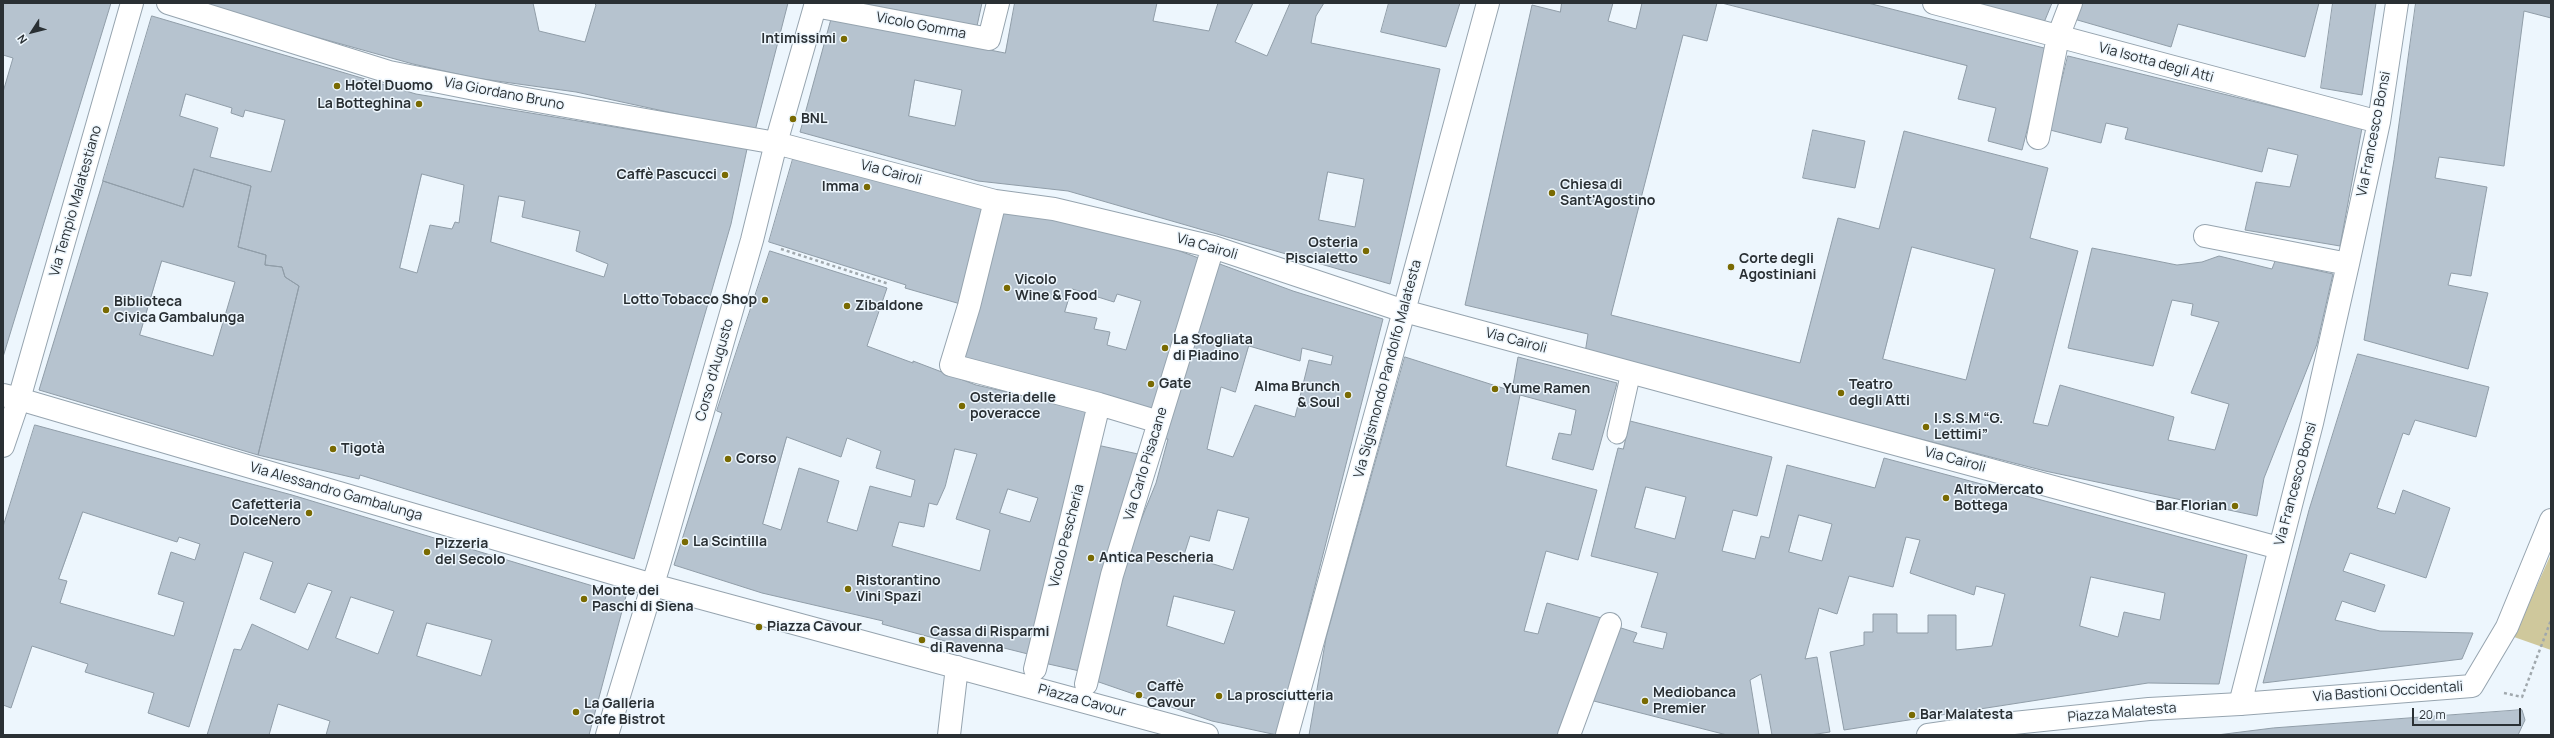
<!DOCTYPE html>
<meta charset="utf-8">
<style>
body{margin:0}
#map{position:relative;width:2554px;height:738px;overflow:hidden;background:#edf6fd;font-family:Manrope,sans-serif}
canvas{display:block}
.frame{position:absolute;inset:0;border:4px solid #2a3034;pointer-events:none}
.north{position:absolute;left:12px;top:12px;width:40px;height:40px;-webkit-text-stroke:3px #edf6fd;paint-order:stroke;rotate:234deg;font-size:11px;font-weight:700;line-height:16px;text-align:center;color:#2a3034}
.north::after{content:'';display:block;margin:auto;width:14px;height:18px;background:#2a3034;clip-path:polygon(50% 0,100% 100%,50% 72%,0 100%)}
.scale{position:absolute;left:2412px;top:708px;width:109px;height:18px;box-sizing:border-box;border:2px solid #2a3034;border-top:0;padding-left:5px;font-size:12px;line-height:14px;white-space:nowrap;color:#2a3034;-webkit-text-stroke:3px #edf6fd;paint-order:stroke}
</style>
<div id="map">
<canvas width="2554" height="738"></canvas>
<div class="frame"></div>
<div class="north">N</div>
<div class="scale">20 m</div>
</div>
<script>
const g = document.querySelector('canvas').getContext('2d');
g.lineJoin = 'round';
function paint(path, color) {
  g.fillStyle = color;
  g.fill(path, 'evenodd');
}
function stroke(path, color, width, dash) {
  g.strokeStyle = color;
  g.lineWidth = width;
  g.lineCap = dash ? 'butt' : 'round';
  g.setLineDash(dash || []);
  g.stroke(path);
}
function write(font, color, halo, rows, align = 'center') {
  g.font = font + ' Manrope,sans-serif';
  g.lineWidth = 3;
  g.setLineDash([]);
  g.textBaseline = 'middle';
  g.strokeStyle = halo;
  g.fillStyle = color;
  for (const [text, x, y, turn = 0] of rows) {
    g.save();
    g.translate(x, y);
    g.rotate((+turn || 0) * Math.PI / 180);
    g.textAlign = isNaN(turn) ? turn : align;
    if (halo) g.strokeText(text, 0, 0);
    g.fillText(text, 0, 0);
    g.restore();
  }
}
const green = new Path2D(`
 M2551 554V650L2514 637Z`);
const building = new Path2D(`
 M3 3H111L3 357V92L13 58 3 55Z
 M202 3H533L539 31 585 42 596 5 594 3H788L755 131 576 92 475 78 413 64 244 17Z
 M861 3H982L977 26Z
 M1015 3H1157L1153 21 1209 31 1218 3H1253L1235 42 1267 56 1290 3H1324L1316 16 1311 43 1440 69 1390 284 1068 191 978 181 800 132 831 19 1005 53ZM915 80 962 90 955 126 909 116ZM1328 172 1364 179 1355 227 1319 220Z
 M1389 3H1460L1446 47 1381 32Z
 M1562 3H1613L1608 21 1636 29 1642 3H1717L1707 41 1683 35 1611 315 1800 363 1838 218 1879 229 1904 131 2048 168 2030 238 2078 251 2033 423 2048 426 2060 385 2174 417 2168 440 2215 450 2229 404 2191 393 2219 322 2191 315 2193 304 2172 300 2153 366 2068 348 2092 248 2177 265 2202 262 2219 256 2272 269 2275 261 2333 274 2317 344 2264 478 2257 516 2045 471 1585 353 1588 334 1465 305 1532 5 1560 12ZM1912 247 1995 269 1966 380 1883 359Z
 M1722 3H1868L2048 49 2022 150 1988 141 1996 108 1958 99 1967 66Z
 M1966 3H2052L2043 25Z
 M2080 3H2319L2305 57 2178 24 2171 47 2074 19Z
 M2333 3H2376L2362 95 2321 88Z
 M2416 3H2551V18L2524 11 2504 166 2439 157 2435 178 2487 187 2471 276 2451 273 2448 285 2488 293 2468 369 2364 340 2394 160Z
 M152 16 416 94 747 149 731 224 634 559 360 475 359 479 258 455 299 286 285 277 282 267 265 265 266 255 238 247 251 186 194 169 183 207 103 181ZM186 94 232 108 231 113 243 117 245 110 285 120 271 172 210 157 218 128 180 116ZM422 174 464 185 459 223 455 222 452 229 430 225 417 273 400 268ZM499 196 525 201 522 217 580 231 576 251 608 264 604 277 491 242Z
 M2068 56 2362 128 2340 246 2245 230 2256 182 2290 187 2298 155 2268 148 2262 172 2125 139 2128 128 2106 123 2101 143 2050 130Z
 M1813 130 1865 141 1855 188 1803 178Z
 M795 152 990 205 964 305 905 288 906 285 769 242Z
 M194 169 251 186 238 247 266 255 265 265 282 267 285 277 299 286 258 455 39 390 103 181 183 207ZM162 261 235 282 213 356 140 335Z
 M1004 209 1158 243 1204 260 1154 412 962 361ZM1072 289 1114 302 1117 294 1141 301 1126 350 1107 345 1110 332 1094 329 1097 318 1065 312Z
 M770 251 887 288 867 346 913 363V361L976 385 1033 398 1088 407 1028 654 980 642 978 650 882 624 883 621 762 593 674 565 722 413 717 411ZM787 437 841 457 847 438 881 451 876 468 915 480 911 497 870 486 857 531 827 522 839 481 799 468 781 530 763 524ZM955 449 977 454 956 519 990 530 980 571 892 546 899 522 924 527 929 503 937 505 945 487ZM1008 489 1038 498 1030 522 1000 513Z
 M1217 263 1293 291 1383 319 1277 735 1212 721 1093 680 1132 542 1156 483 1168 439H1165ZM1249 346 1300 361 1302 348 1333 356 1331 365 1309 360 1295 417 1255 405 1233 457 1207 449 1221 387 1235 392ZM1218 510 1249 518 1233 570 1184 555 1190 536 1209 541ZM1174 596 1235 611 1224 644 1167 626Z
 M2358 354 2489 387 2476 437 2415 420 2409 435 2403 433 2377 508 2395 514 2403 490 2450 508 2426 578 2350 553 2343 571 2385 585 2375 612 2342 601 2335 620 2380 631 2473 633 2462 659 2263 683 2309 510Z
 M1405 357 1512 391 1518 357 1617 383 1593 470 1552 459 1559 433 1571 435 1576 410 1520 395 1506 466 1597 490 1578 560 1546 551 1524 631 1538 634 1547 603 1605 619 1562 735H1309L1326 638Z
 M1630 421 1772 457 1757 516 1733 510 1722 551 1755 559 1761 536 1769 538 1787 465 1875 488 1884 458 2247 555 2219 684 2148 683 1844 730 1830 652 1864 645V632H1873V614H1897V633H1928V615H1956V650L1992 646 2005 594 1976 586 1974 595 1910 573 1920 540 1906 537 1893 587 1849 576 1837 614 1819 608 1805 659 1817 657 1830 732 1810 735H1772L1761 674 1750 680 1759 735H1727L1586 699 1618 627 1637 633 1633 642 1663 649 1667 633 1641 627 1658 573 1591 556 1618 448 1623 449ZM1646 487 1686 497 1675 539 1635 528ZM1799 515 1832 524 1822 561 1789 552ZM2091 577 2165 593 2160 620 2124 612 2118 637 2080 626Z
 M35 425 292 495 626 596 589 735H326L330 721 278 704 269 735H207L234 649 241 650 252 624 308 650 332 591 308 583 295 613 260 599 273 562 244 552 189 727 148 713 154 693 85 672 88 664 32 646 11 708 3 705V527ZM83 512 177 542 179 537 200 544 195 560 171 552 158 594 184 602 174 636 60 603 67 581 59 579ZM351 597 394 611 378 654 336 638ZM427 623 492 640 481 676 417 656Z
 M1097 445 1138 454 1084 672 1044 663Z
 M2522 710 2525 720 2518 735H2217L2273 728Z`);
const path = new Path2D(`
 M781 249 889 284
 M2504 693 2522 697 2551 620`);
const service = new Path2D(`
 M1617 434 1631 372`);
const pedestrian = new Path2D(`
 M815 6 989 39 998 3
 M776 143 995 201 1054 209 1213 247 1404 311 1287 735
 M995 201 969 306 951 365 1099 404 1159 422
 M3 446 19 399 653 585 1207 735
 M1035 669 1099 404
 M1086 684 1112 575 1213 247
 M607 735 660 561 752 240 776 143 816 3
 M949 735 957 667
 M1569 735 1610 624
 M1928 735 2004 724 2149 709 2240 704`);
const minor = new Path2D(`
 M168 3 389 72 515 97 776 143
 M1488 3 1404 311 2279 548
 M1934 3 2379 122
 M2397 3 2379 122 2348 264 2312 423 2240 704 2472 686 2507 627 2551 520
 M2038 138 2058 37 2071 3
 M2205 236 2348 264
 M3 395 19 399 132 3`);
const markers = [
 [844,39,4,"#796a02"],
 [337,86,4,"#796a02"],
 [419,104,4,"#796a02"],
 [793,119,4,"#796a02"],
 [725,175,4,"#796a02"],
 [867,187,4,"#796a02"],
 [1552,193,4,"#796a02"],
 [1366,251,4,"#796a02"],
 [1731,267,4,"#796a02"],
 [1007,288,4,"#796a02"],
 [765,300,4,"#796a02"],
 [847,306,4,"#796a02"],
 [106,310,4,"#796a02"],
 [1165,348,4,"#796a02"],
 [1151,384,4,"#796a02"],
 [1495,389,4,"#796a02"],
 [1841,393,4,"#796a02"],
 [1348,395,4,"#796a02"],
 [962,406,4,"#796a02"],
 [1926,427,4,"#796a02"],
 [333,449,4,"#796a02"],
 [728,459,4,"#796a02"],
 [1946,498,4,"#796a02"],
 [2235,506,4,"#796a02"],
 [309,513,4,"#796a02"],
 [685,542,4,"#796a02"],
 [427,552,4,"#796a02"],
 [1091,558,4,"#796a02"],
 [848,589,4,"#796a02"],
 [584,599,4,"#796a02"],
 [759,627,4,"#796a02"],
 [922,640,4,"#796a02"],
 [1139,695,4,"#796a02"],
 [1219,696,4,"#796a02"],
 [1645,701,4,"#796a02"],
 [576,712,4,"#796a02"],
 [1912,715,4,"#796a02"]
];
const streetNames = [
 ["Vicolo Gomma",921,26,11],
 ["Via Isotta degli Atti",2156,63,15],
 ["Via Giordano Bruno",504,94,11],
 ["Via Francesco Bonsi",2374,134,-79],
 ["Via Cairoli",891,173,15],
 ["Via Tempio Malatestiano",76,201,-74],
 ["Via Cairoli",1207,247,16],
 ["Via Cairoli",1516,341,15],
 ["Via Sigismondo Pandolfo Malatesta",1388,369,-75],
 ["Corso d'Augusto",715,370,-74],
 ["Via Cairoli",1955,460,15],
 ["Via Carlo Pisacane",1146,464,-73],
 ["Via Francesco Bonsi",2296,484,-75],
 ["Via Alessandro Gambalunga",336,492,16],
 ["Vicolo Pescheria",1067,536,-76],
 ["Via Bastioni Occidentali",2388,692,-4],
 ["Piazza Cavour",1082,701,15],
 ["Piazza Malatesta",2122,713,-5]
];
const poiNames = [
 ["Intimissimi",836,39,"right"],
 ["Hotel Duomo",345,86],
 ["La Botteghina",411,104,"right"],
 ["BNL",801,119],
 ["Caffè Pascucci",717,175,"right"],
 ["Chiesa di",1560,185],
 ["Sant'Agostino",1560,201],
 ["Imma",859,187,"right"],
 ["Osteria",1358,243,"right"],
 ["Piscialetto",1358,259,"right"],
 ["Corte degli",1739,259],
 ["Agostiniani",1739,275],
 ["Vicolo",1015,280],
 ["Wine & Food",1015,296],
 ["Lotto Tobacco Shop",757,300,"right"],
 ["Biblioteca",114,302],
 ["Civica Gambalunga",114,318],
 ["Zibaldone",855,306],
 ["La Sfogliata",1173,340],
 ["di Piadino",1173,356],
 ["Gate",1159,384],
 ["Teatro",1849,385],
 ["degli Atti",1849,401],
 ["Alma Brunch",1340,387,"right"],
 ["& Soul",1340,403,"right"],
 ["Yume Ramen",1503,389],
 ["Osteria delle",970,398],
 ["poveracce",970,414],
 ["I.S.S.M “G.",1934,419],
 ["Lettimi”",1934,435],
 ["Tigotà",341,449],
 ["Corso",736,459],
 ["AltroMercato",1954,490],
 ["Bottega",1954,506],
 ["Cafetteria",301,505,"right"],
 ["DolceNero",301,521,"right"],
 ["Bar Florian",2227,506,"right"],
 ["La Scintilla",693,542],
 ["Pizzeria",435,544],
 ["del Secolo",435,560],
 ["Antica Pescheria",1099,558],
 ["Ristorantino",856,581],
 ["Vini Spazi",856,597],
 ["Monte dei",592,591],
 ["Paschi di Siena",592,607],
 ["Piazza Cavour",767,627],
 ["Cassa di Risparmi",930,632],
 ["di Ravenna",930,648],
 ["Caffè",1147,687],
 ["Cavour",1147,703],
 ["Mediobanca",1653,693],
 ["Premier",1653,709],
 ["La prosciutteria",1227,696],
 ["La Galleria",584,704],
 ["Cafe Bistrot",584,720],
 ["Bar Malatesta",1920,715]
];
paint(green, '#cfc89c');
paint(building, '#b6c3cf');
stroke(building, '#909da8', 1);
stroke(service, '#96a4af', 21);
stroke(pedestrian, '#96a4af', 24);
stroke(minor, '#96a4af', 24);
stroke(path, '#a0a8ad', 2.5, [3, 3]);
stroke(service, '#fff', 19);
stroke(pedestrian, '#fff', 22);
stroke(minor, '#fff', 22);
for (const [x, y, r, color] of markers) {
  const dot = new Path2D();
  dot.arc(x, y, r, 0, 2 * Math.PI);
  g.fillStyle = color;
  g.fill(dot);
  stroke(dot, '#edf6fd', 1.5);
}
write('14px', '#2a3034', '#edf6fd', streetNames);
write('bold 14px', '#2a3034', '#edf6fd', poiNames, 'left');
</script>
